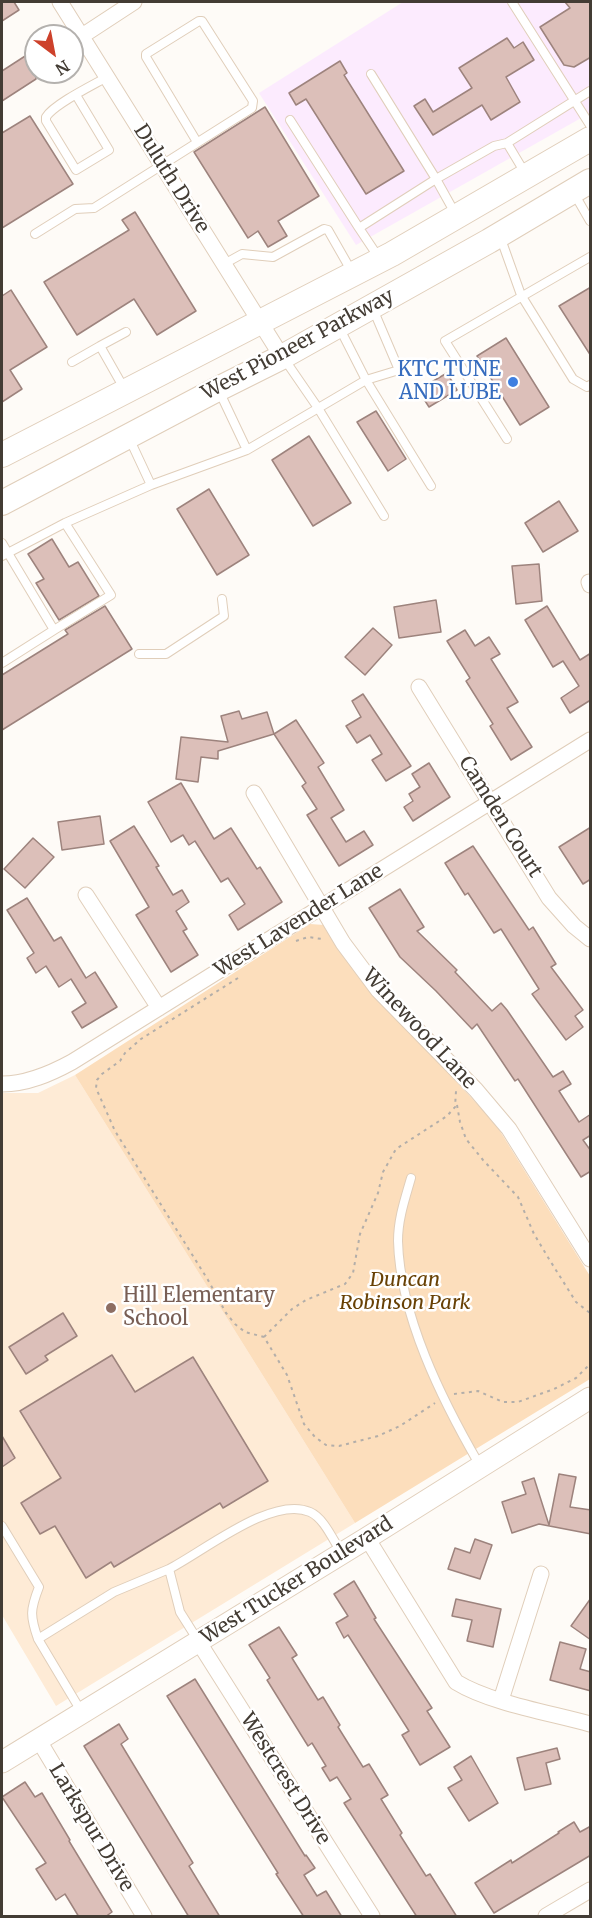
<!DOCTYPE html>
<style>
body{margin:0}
#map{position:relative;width:592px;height:1918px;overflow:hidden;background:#fefbf7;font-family:Merriweather,serif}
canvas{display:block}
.frame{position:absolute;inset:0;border:3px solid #433c34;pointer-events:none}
.north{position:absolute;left:24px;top:24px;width:60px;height:60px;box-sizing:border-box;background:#fff;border:2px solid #b4b1ae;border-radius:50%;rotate:148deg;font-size:16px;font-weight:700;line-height:24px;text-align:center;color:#433c34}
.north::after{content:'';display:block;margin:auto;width:21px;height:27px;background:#cd412b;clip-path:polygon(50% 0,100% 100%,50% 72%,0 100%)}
</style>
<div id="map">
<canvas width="592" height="1918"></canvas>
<div class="frame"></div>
<div class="north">N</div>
</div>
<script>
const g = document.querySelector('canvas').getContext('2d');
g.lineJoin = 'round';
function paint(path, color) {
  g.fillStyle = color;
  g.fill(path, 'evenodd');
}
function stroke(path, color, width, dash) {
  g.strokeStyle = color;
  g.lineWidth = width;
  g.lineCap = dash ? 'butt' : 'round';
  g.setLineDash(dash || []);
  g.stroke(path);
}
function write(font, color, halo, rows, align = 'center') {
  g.font = font + ' Merriweather,serif';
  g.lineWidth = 5;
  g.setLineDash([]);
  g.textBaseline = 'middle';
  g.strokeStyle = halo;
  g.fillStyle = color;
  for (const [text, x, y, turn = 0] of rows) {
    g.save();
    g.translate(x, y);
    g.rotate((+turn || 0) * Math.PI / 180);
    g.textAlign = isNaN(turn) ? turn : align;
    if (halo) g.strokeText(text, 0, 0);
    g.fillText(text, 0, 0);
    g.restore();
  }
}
const commercial = new Path2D(`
 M403 2H590V113L356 245 259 93Z`);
const built = new Path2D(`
 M75 1075 355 1523 56 1706 2 1615V1093H38Z`);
const green = new Path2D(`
 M310 924 324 925 392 1013 495 1123 590 1276V1379L355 1523 75 1075Z`);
const building = new Path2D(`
 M2 2H14L19 10 2 21Z
 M565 2H591V57L574 67 564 65 540 27 570 8Z
 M507 38 514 48 523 42 534 60 506 77 520 102 491 120 482 105 433 135 414 106 425 99 433 112 472 88 459 68Z
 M36 49V79L2 101V71Z
 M340 61 347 73 344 75 404 171 366 194 306 99 296 105 289 93Z
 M265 107 319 196 278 221 287 236 268 247 258 231 248 238 194 152Z
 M30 116 73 184 2 228V133Z
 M135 212 196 311 157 335 134 299 77 335 44 282 129 230 122 220Z
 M591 287V356L559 306Z
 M11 290 47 347 10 370 22 389 2 402V296Z
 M506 338 549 407 520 425 477 356Z
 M447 373 457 390 429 407 418 390Z
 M376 411 406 459 388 471 357 422Z
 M309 436 351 503 313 526 272 460Z
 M209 489 249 555 217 575 177 509Z
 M559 501 578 531 543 552 525 523Z
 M52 539 69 567 78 562 99 596 59 620 36 583 44 579 28 554Z
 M539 564 542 601 516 604 512 566Z
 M436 600 441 632 399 638 394 607Z
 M105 606 132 649 2 730V675L68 634 65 630Z
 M547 606 580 660 591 653V704L589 701 570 713 561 698 579 686 563 661 553 667 525 620Z
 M373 628 392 645 365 675 345 657Z
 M465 630 475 646 489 637 500 654 491 659 518 702 507 708 532 747 511 760 490 726 493 724 466 681 470 678 447 641Z
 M363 694 411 766 386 781 372 760 382 754 370 735 357 743 346 726 361 717 352 701Z
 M239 711 242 719 267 712 274 734 218 751V759L201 757 198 782 176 779 181 737 228 742 221 716Z
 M296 720 324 763 318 767 344 810 331 818 346 842 364 831 373 845 339 866 307 815 317 809 302 786 306 783 274 734Z
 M429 763 450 797 413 821 404 807 413 801 409 794 420 787 412 774Z
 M181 783 214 839 231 828 257 869 260 867 282 902 238 930 229 915 245 904 228 878 221 882 195 841 189 845 183 835 171 842 148 802Z
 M100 816 104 844 62 850 58 822Z
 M134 826 159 866 156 867 173 895 182 890 189 902 176 911 187 929 183 931 198 955 171 972 136 915 149 907 110 841Z
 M591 827V879L583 884 559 847Z
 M33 838 54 857 25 888 4 869Z
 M473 846 529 930 533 927 556 964 551 967 583 1010 575 1016 583 1027 566 1040 532 994 539 989 501 929 494 933 468 893 465 895 445 863Z
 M400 889 424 927 417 931 457 970 455 972 492 1011 501 1003 507 1010 553 1077 563 1071 571 1084 559 1091 579 1122 591 1114V1135L583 1140 591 1151V1171L581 1177 518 1079 515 1081 477 1024 472 1029 436 991 400 957 369 908Z
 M27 898 54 941 61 937 86 978 95 972 117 1007 82 1028 72 1012 86 1003 71 979 59 987 46 966 36 973 27 958 34 953 7 910Z
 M63 1313 77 1336 45 1356 48 1360 26 1374 9 1347Z
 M112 1355 135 1392 193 1357 268 1481 223 1508 220 1503 114 1567 111 1562 86 1578 55 1526 40 1534 21 1503 61 1478 20 1411Z
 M2 1436 15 1458 2 1467Z
 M559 1474 576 1477 570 1507 591 1510V1534L539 1524 512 1533 502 1502 526 1494 522 1482 534 1478 549 1525Z
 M475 1539 492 1545 480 1579 448 1569 455 1548 470 1553Z
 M354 1581 376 1618 374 1619 432 1708 427 1711 450 1747 420 1765 402 1735 409 1731 348 1635 344 1638 336 1623 348 1616 334 1594Z
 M591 1598V1640L571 1626Z
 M456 1599 501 1609 493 1647 467 1641 472 1620 452 1616Z
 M279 1627 297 1655 292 1658 318 1700 323 1697 340 1725 338 1727 363 1767 369 1764 388 1795 381 1799 402 1833 400 1835 426 1876 430 1874 457 1917H417L344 1803 351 1799 337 1777 330 1781 322 1768 326 1766 312 1743 308 1746 267 1680 270 1678 249 1645Z
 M560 1642 586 1649 580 1669 591 1672V1691L550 1680Z
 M195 1679 305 1856 306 1855 315 1868 304 1875 317 1896 326 1891 342 1917H304L276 1874 278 1873 167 1696Z
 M119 1724 128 1739 121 1744 193 1863 189 1866 220 1917H189L84 1746Z
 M557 1748 560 1759 546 1763 551 1784 525 1790 517 1758Z
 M471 1756 498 1803 469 1821 448 1788 462 1780 454 1767Z
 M25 1782 35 1797 42 1793 70 1840 69 1841 112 1912 105 1917H79L65 1894 56 1900 36 1869 46 1863 2 1797Z
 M574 1822 580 1832 591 1826V1855L494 1913 475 1883 511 1860 512 1863 559 1833 558 1832Z`);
const path = new Path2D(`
 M296 941 308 937 322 939
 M238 978 141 1039 125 1053 120 1061 102 1074 97 1080 96 1088 115 1131 208 1280 226 1313 235 1324 245 1332 264 1337 287 1375 304 1424 315 1437 326 1445 339 1446 378 1436 400 1426 435 1403
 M457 1105 460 1122 466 1139 483 1160 518 1197 534 1234 549 1259 576 1302 590 1313
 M264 1337 292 1309 306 1300 345 1284 353 1273 360 1234 378 1193 383 1172 396 1149 447 1116 455 1107 456 1091
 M454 1394 478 1391 503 1402H518L554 1389 576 1378 590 1364`);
const lane = new Path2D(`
 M512 2 590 125
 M371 74 436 179 359 228 379 258
 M76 95 109 150 76 170 46 121V117C54 104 93 85 107 77
 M290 120 359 228
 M525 173 507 143 590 91
 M575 195 590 221
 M456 215 436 179 494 146 507 143
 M35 234 75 209 94 208 252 108 253 101 202 21H199L146 54V57L197 142
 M501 239 521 295 573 379 587 387 590 385
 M224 264 242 254 273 257 324 229 328 230 352 272
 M340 329 366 380 399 370 373 309
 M100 346 126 332
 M285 360 318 408 384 516
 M72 362 100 346 125 390
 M220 393 247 450
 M507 439 445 341 590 257
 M130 440 151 485
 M2 543 54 630 2 663
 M2 556 65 523 151 485 247 450 366 380 431 486
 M54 630 111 595 65 523
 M139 654H166L224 616 222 599
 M411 1178C405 1199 398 1219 398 1241 400 1316 442 1400 479 1464
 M2 1526 39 1587C30 1610 30 1616 38 1639
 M197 1639 180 1612 169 1569C203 1552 272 1495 310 1512 324 1518 333 1540 341 1552
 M81 1711 38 1639 114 1592 169 1569`);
const street = new Path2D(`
 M60 2 282 357
 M82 36 134 2
 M589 582 590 585
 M419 687 549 898 574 926 590 939
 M254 793 343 943 378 990 476 1090 509 1129 590 1259
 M86 895 159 1008
 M2 1084C27 1084 50 1074 72 1062L590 740
 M367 1538 456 1682C490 1703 551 1713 590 1724
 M198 1641 372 1916
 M501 1700 541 1574
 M38 1739 144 1916
 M546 1916 590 1890`);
const secondary = new Path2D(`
 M2 1762 367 1538 590 1398`);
const primary = new Path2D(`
 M2 455 392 254 590 139
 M2 503 214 391 282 357 489 241 590 181`);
const markers = [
 [513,382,6,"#3f7fe0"],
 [111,1308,6,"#8d6e63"]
];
const streetNames = [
 ["Duluth Drive",171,179,58],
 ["West Pioneer Parkway",298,345,-28],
 ["Camden Court",500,817,58],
 ["West Lavender Lane",299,921,-32],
 ["Winewood Lane",419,1029,47],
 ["West Tucker Boulevard",297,1581,-32],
 ["Westcrest Drive",285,1779,58],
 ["Larkspur Drive",91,1828,59]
];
const shopNames = [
 ["KTC TUNE",501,370],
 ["AND LUBE",501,393]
];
const parkNames = [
 ["Duncan",405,1280],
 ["Robinson Park",405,1303]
];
const educationNames = [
 ["Hill Elementary",123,1296],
 ["School",123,1319]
];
paint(commercial, '#fcebfe');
paint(built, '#feebd6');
paint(green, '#fcdebc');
paint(building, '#dcbfb9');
stroke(building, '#9d837d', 1.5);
stroke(lane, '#e0ceba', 10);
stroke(street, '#e0ceba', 17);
stroke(secondary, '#e0ceba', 23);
stroke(primary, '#e0ceba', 26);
stroke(path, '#b3aea9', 2, [3, 4.5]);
stroke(lane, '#fff', 8);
stroke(street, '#fff', 15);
stroke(secondary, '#fff', 21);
stroke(primary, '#fff', 24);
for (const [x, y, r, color] of markers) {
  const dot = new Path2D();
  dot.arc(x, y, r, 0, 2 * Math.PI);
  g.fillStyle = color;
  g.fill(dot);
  stroke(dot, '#fff', 2);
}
write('20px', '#433c34', '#fff', streetNames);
write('20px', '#366cbe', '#fff', shopNames, 'right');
write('italic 20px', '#684105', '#fff', parkNames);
write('20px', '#785e54', '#fff', educationNames, 'left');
</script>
